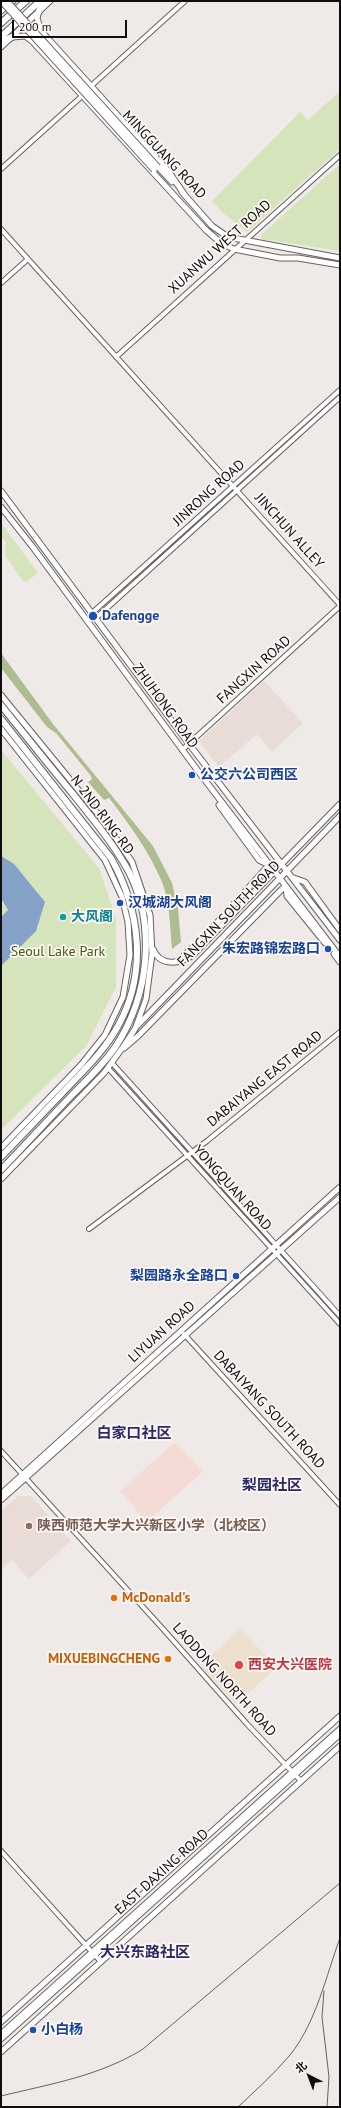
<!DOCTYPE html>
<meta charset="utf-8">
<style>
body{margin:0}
#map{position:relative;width:341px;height:2108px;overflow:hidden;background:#efeae8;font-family:"PT Sans","Noto Sans SC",sans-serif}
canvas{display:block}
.frame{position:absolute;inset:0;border:2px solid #0f0d0d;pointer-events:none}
.north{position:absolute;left:289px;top:2056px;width:40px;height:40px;-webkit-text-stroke:3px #fdf7f5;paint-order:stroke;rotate:318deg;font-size:11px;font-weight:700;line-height:16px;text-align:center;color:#0f0d0d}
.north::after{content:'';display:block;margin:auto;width:14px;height:18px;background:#0f0d0d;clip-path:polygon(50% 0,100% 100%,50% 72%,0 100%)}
.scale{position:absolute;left:12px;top:20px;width:115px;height:18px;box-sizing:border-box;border:2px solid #0f0d0d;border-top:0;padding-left:5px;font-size:12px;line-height:14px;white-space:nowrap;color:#0f0d0d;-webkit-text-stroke:3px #fdf7f5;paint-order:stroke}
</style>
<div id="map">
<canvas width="341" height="2108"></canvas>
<div class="frame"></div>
<div class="north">北</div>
<div class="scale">200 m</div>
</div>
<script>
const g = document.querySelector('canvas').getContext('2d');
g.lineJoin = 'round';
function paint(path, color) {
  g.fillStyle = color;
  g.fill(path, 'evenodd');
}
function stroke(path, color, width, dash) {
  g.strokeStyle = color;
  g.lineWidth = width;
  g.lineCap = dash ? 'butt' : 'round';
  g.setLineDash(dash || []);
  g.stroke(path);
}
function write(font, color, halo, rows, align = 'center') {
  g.font = font + ' "PT Sans","Noto Sans SC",sans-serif';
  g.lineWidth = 3.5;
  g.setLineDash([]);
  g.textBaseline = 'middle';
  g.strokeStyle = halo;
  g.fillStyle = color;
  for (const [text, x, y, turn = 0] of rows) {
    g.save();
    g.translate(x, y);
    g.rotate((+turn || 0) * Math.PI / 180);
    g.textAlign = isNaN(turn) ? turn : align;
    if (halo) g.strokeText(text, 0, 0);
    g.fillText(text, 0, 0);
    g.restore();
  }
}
const commercial = new Path2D(`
 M175 1442 203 1471 147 1522 120 1491Z`);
const built = new Path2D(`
 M264 681 303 723 272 752 257 734 219 767 201 744 200 740Z
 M18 1496H31L71 1541 29 1579 12 1560 1 1570V1511Z`);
const medical = new Path2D(`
 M240 1629 277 1667 236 1704 202 1667 203 1663Z`);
const green = new Path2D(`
 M340 91V149L247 232 223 213 212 201 300 112 308 120Z
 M340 164V251L262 239 260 236Z
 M1 523 38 573 26 582 22 580 5 555 6 542 1 536Z
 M1 750 99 868 116 918V987L86 1046 1 1130Z`);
const forest = new Path2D(`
 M1 653 53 724 153 846 172 883 178 909 181 942 172 949C170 927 170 902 162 882 150 853 128 822 109 798L104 800 88 782 92 779 91 776 56 733 47 727 1 668Z`);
const water = new Path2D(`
 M1 856 14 864 45 902 36 931 1 966V917L8 910 1 898Z`);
const minor = new Path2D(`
 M91 86 185 1
 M1 169 82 96
 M1 229 28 259
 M1 283 28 259 340 605
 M116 357 340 155
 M92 613 340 390
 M96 618 340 397
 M182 750 340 606
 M112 1063 340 1316
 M108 1068 340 1324
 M89 1229 207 1141 340 1032
 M184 1334 340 1505
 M1 1451 163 1629 247 1724 301 1781
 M1 1851 101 1962`);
const major = new Path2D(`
 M1 11 13 1
 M39 11 37 18 41 31 169 172 184 194
 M12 37 25 36 32 41 206 230 222 244 234 249 280 258H298L340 265
 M1 47 50 1
 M158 167 172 182
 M182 192 212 226 228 237 340 258
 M1 491 189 744 340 940
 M1 507 32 546 198 771 340 957
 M1 695 107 825 132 862 150 915 152 954 146 999 135 1029 123 1047 104 1073 1 1179
 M1 729 105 860 122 897 128 922 130 955 123 997 105 1035 81 1065 1 1148
 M294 878 305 882 340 930
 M286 887 287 896 325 943
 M153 949C160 967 180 964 193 955L340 804
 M334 954 340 962
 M178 961 205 936 269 865 259 860 219 805
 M137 1026 340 816
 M124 1048 138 1036 285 886
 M1 1494 340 1187
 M1 1500 340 1197
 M1 2022 340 1716
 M1 2034 340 1729
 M1 2039 340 1734
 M1 2052 340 1746`);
const highway = new Path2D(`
 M39 11 45 1
 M1 23 26 1
 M1 37 40 1
 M1 42 12 37
 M1 705C25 735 49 765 73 794 93 819 113 843 128 870 157 925 149 995 116 1046 104 1064 87 1080 72 1095 48 1120 25 1145 1 1170
 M1 719 111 858C140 910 148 972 118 1026 105 1050 85 1069 66 1089 44 1112 23 1134 1 1157`);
const rail = new Path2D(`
 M324 1991 322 2017 329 2077 327 2107
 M1 2096C50 2084 100 2076 143 2049L340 1883
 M238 2107C256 2090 274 2074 290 2055 316 2023 326 1976 340 1938`);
const majorBridge = new Path2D(`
 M1 1 154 170
 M7 1 158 167`);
const markers = [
 [93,616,5,"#1a4fb4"],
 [192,775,4,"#1a4fb4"],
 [120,903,4,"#1a4fb4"],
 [63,917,4,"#0f9aa8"],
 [328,949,4,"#1a4fb4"],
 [236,1276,4,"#1a4fb4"],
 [29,1526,4,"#8d6e63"],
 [114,1598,4,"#e8710a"],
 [168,1659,4,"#e8710a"],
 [239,1665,5,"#e0444e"],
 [33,2030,4,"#1a4fb4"]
];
const streetNames = [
 ["MINGGUANG ROAD",164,155,47],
 ["XUANWU WEST ROAD",220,247,-42],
 ["JINRONG ROAD",209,493,-42],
 ["JINCHUN ALLEY",289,531,48],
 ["FANGXIN ROAD",254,670,-42],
 ["ZHUHONG ROAD",165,706,54],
 ["N 2ND RING RD",102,815,53],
 ["FANGXIN SOUTH ROAD",229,914,-46],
 ["DABAIYANG EAST ROAD",265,1079,-39],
 ["YONGQUAN ROAD",232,1188,48],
 ["LIYUAN ROAD",162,1332,-42],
 ["DABAIYANG SOUTH ROAD",269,1410,47],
 ["LAODONG NORTH ROAD",224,1680,48],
 ["EAST DAXING ROAD",162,1872,-42]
];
const transitNames = [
 ["Dafengge",102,616],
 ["公交六公司西区",200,775],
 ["汉城湖大风阁",128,903],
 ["朱宏路锦宏路口",320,949,"right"],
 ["梨园路永全路口",228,1276,"right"],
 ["小白杨",41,2030]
];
const cultureNames = [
 ["大风阁",71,917]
];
const parkNames = [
 ["Seoul Lake Park",58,952]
];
const educationNames = [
 ["陕西师范大学大兴新区小学（北校区）",37,1526]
];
const foodNames = [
 ["McDonald's",122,1598],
 ["MIXUEBINGCHENG",160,1659,"right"]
];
const healthNames = [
 ["西安大兴医院",248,1665]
];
const neighbourhoodNames = [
 ["白家口社区",134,1434],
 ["梨园社区",272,1486],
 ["大兴东路社区",145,1953]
];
paint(commercial, '#f5dbd6');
paint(built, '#e9dcd6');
paint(medical, '#ece0cc');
paint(green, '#d5e4bb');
paint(forest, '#adbd90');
paint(water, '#85a1c8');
stroke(minor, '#676261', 6);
stroke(major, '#676261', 7);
stroke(highway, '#676261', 8);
stroke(minor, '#fff', 4);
stroke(major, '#fff', 5);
stroke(highway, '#fff', 6);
stroke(rail, '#646160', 1);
stroke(majorBridge, '#676261', 7, []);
stroke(majorBridge, '#fff', 5);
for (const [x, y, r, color] of markers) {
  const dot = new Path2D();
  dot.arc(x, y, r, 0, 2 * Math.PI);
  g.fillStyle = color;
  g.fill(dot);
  stroke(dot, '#fdf7f5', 1.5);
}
write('14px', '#0f0d0d', '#fdf7f5', streetNames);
write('bold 14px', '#164399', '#fdf7f5', transitNames, 'left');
write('bold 14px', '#0d838f', '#fdf7f5', cultureNames, 'left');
write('14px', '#465915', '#fdf7f5', parkNames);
write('bold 14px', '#785e54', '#fdf7f5', educationNames, 'left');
write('bold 14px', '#c56008', '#fdf7f5', foodNames, 'left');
write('bold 14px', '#be3a42', '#fdf7f5', healthNames, 'left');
write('bold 15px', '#2c2b65', '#fdf7f5', neighbourhoodNames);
</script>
